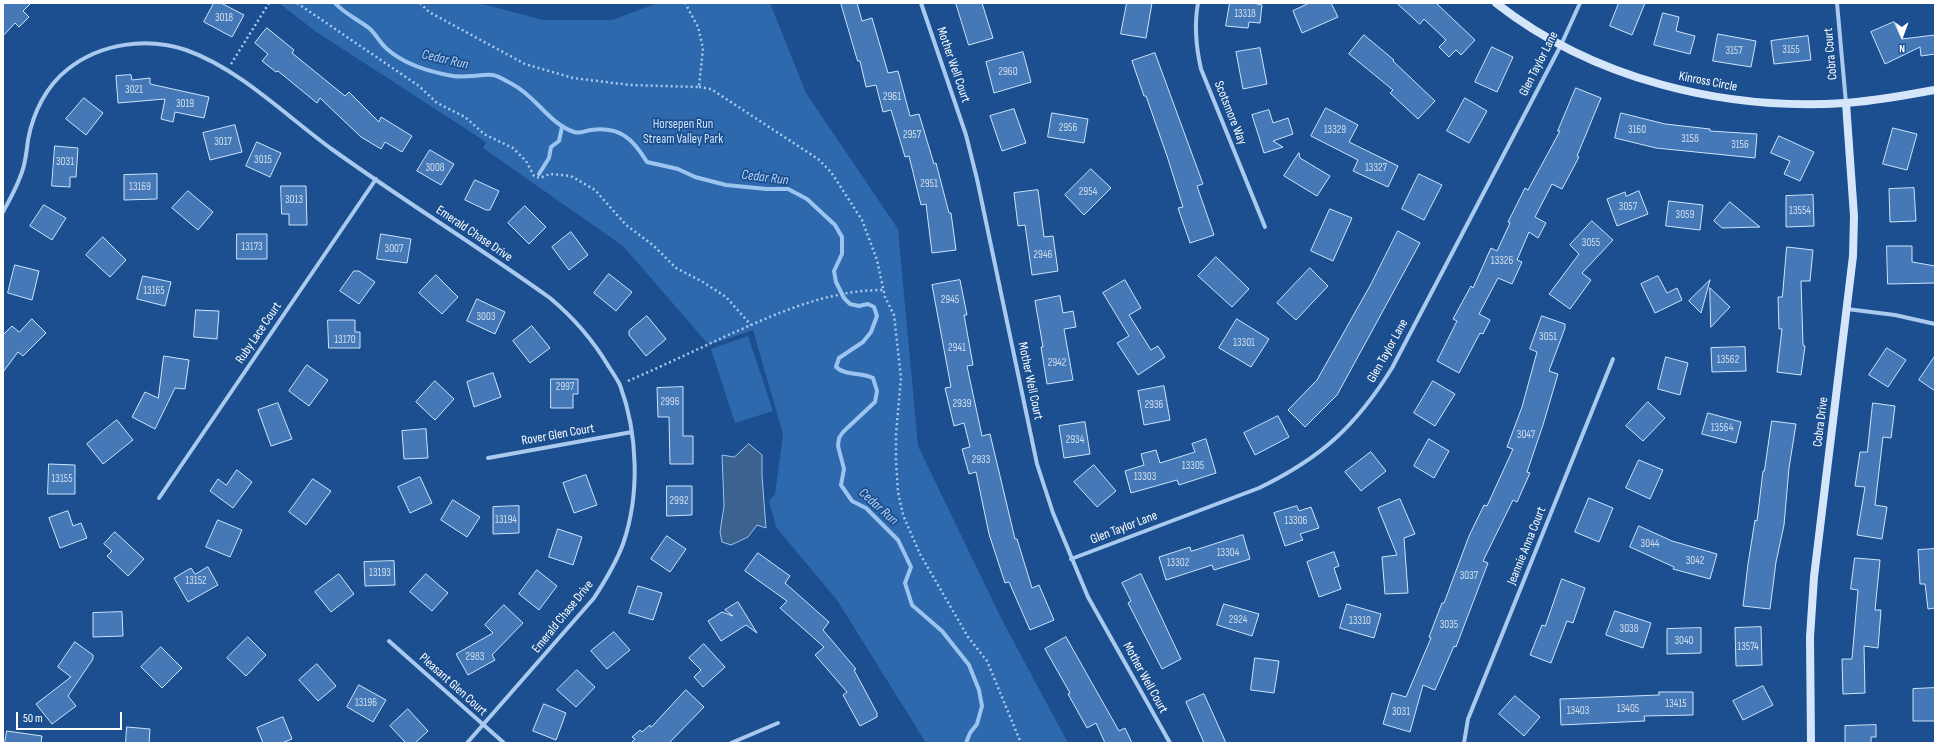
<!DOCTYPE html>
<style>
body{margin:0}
#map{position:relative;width:1938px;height:746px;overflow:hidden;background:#1b4f8f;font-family:"Sofia Sans Condensed",sans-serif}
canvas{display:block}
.frame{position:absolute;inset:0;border:4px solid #fff;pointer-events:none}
.north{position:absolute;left:1882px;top:16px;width:40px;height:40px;-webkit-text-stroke:3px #1b4f8f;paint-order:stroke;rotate:179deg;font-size:11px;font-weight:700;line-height:16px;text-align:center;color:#fff}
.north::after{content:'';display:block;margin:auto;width:14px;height:18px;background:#fff;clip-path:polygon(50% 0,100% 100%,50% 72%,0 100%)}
.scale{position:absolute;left:16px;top:712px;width:106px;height:18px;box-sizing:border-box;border:2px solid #fff;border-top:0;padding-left:5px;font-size:12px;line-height:14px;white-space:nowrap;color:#fff;-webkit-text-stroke:3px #1b4f8f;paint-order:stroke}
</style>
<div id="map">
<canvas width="1938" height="746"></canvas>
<div class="frame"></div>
<div class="north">N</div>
<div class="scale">50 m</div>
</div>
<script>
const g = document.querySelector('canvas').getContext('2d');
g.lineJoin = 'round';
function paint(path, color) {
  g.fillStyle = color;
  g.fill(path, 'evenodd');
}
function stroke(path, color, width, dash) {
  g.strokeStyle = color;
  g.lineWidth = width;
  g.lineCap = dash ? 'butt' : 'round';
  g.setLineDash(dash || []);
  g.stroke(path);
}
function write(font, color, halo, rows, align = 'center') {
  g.font = font + ' "Sofia Sans Condensed",sans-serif';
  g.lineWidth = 3.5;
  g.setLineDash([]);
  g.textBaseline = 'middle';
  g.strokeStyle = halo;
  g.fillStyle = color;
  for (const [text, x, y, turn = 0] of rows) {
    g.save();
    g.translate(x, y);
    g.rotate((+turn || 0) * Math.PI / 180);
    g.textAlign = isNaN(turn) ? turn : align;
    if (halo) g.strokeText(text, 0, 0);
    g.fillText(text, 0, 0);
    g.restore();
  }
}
const green = new Path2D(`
 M279 3H479L543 20H612L658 3H770L806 93 898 229 918 446 1002 620 1068 743H926L837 600 776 527 769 501 775 494 783 434 753 330 709 345 623 246 483 148 486 142 315 31Z
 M748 336 773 411 735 423 711 349Z`);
const water = new Path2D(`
 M749 444 762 455V476L766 528 757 525 748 537 731 545 722 542 720 532 724 506 722 455 734 457Z`);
const stream = new Path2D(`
 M335 3C345 14 357 19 369 28 376 34 380 43 387 49 405 65 430 72 453 76 468 78 480 74 493 75 499 76 506 81 512 84 536 96 548 123 574 132 581 134 584 131 591 130 620 126 633 139 647 162L678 169 695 177 726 185 767 189H788L807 199 835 225 842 237V254L834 271 836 282 844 298 850 304 859 306 868 304 874 307 877 316 871 332 863 342 839 358 836 367C845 376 862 372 873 378L877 391 875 402 843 432 839 438 838 446 844 469 841 485 852 501 866 508 898 540 911 567 905 583 912 605 942 631 969 665 979 690 982 706 977 724 970 733 966 743
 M539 174 549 158 551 147 559 141 562 127`);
const building = new Path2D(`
 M3 3H31L23 11 29 17 19 27 15 23 3 36Z
 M214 3H221L244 15 232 37 204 22Z
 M841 3H857L862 21 872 18 888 73 898 71 910 116 919 114 934 164 936 163 949 213H951L956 250 932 253 926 204 921 205 909 156 905 157 891 110 883 112 876 85 866 87 860 61H858Z
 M956 3H982L993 38 969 45Z
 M1127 3H1152L1146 38 1121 34Z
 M1230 3H1253L1262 5 1260 23 1249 22 1248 28 1226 26Z
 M1310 3H1331L1338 17 1302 33 1293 11Z
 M1397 3H1436L1475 40 1461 55 1456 50 1449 57 1439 47 1446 40 1424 19 1420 24Z
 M1619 3H1645L1632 35 1610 26Z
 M1663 13 1679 17 1676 31 1695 36 1690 54 1654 45Z
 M1894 22 1902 39 1935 35V54L1921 56 1920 47 1885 64 1871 32Z
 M267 28 294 50 292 53 345 96 349 92 379 122 381 117 412 136 402 152 385 142 381 149 361 137 320 98 317 103 278 71 276 72 262 61 268 54 255 43Z
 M1718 34 1756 41 1751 67 1713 61Z
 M1364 35 1394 60 1393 61 1435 101 1418 119 1390 93 1393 90 1349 54Z
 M1808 36 1811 60 1774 64 1771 41Z
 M1492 47 1513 57 1497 92 1475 82Z
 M1260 48 1267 84 1243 89 1236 52Z
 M1023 52 1031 82 994 93 986 62Z
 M1155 53 1203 184 1197 186 1214 235 1190 243 1178 208 1183 207 1167 156 1146 96H1144L1132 61Z
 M131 75 132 80 150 78V84L209 97 204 118 175 112 173 122 161 119 165 99 118 103 116 76Z
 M1576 88 1601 98 1577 156 1579 157 1562 189 1552 184 1535 217 1546 223 1538 238 1529 232 1517 260 1522 262 1512 284 1498 278 1479 314 1490 320 1483 334 1480 333 1459 373 1437 361 1457 321 1453 319 1471 286 1473 288 1491 248 1497 251 1510 223 1508 222 1525 188 1528 190 1560 131H1558Z
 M84 98 103 113 86 135 66 119Z
 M1465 98 1487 111 1469 143 1447 131Z
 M1326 108 1358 125 1349 142 1398 166 1388 187 1353 171 1358 160 1311 136Z
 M1014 109 1026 143 1002 151 990 116Z
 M1269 110 1273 123 1288 118 1293 134 1273 141 1283 147 1264 153 1252 115Z
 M1052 113 1088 119 1084 143 1048 137Z
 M1621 113 1665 124 1710 129V131L1757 134 1755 158 1656 148 1615 138Z
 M235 125 242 152 210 160 203 133Z
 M1893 128 1917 134 1907 170 1883 164Z
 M1779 136 1814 152 1800 181 1784 174 1790 161 1771 153Z
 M257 142 281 153 270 177 246 166Z
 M55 146 78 148 76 177H70V187L52 186Z
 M430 150 454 164 441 185 417 171Z
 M1299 153 1300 158 1330 176 1317 196 1284 176Z
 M1091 169 1111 188 1084 215 1065 195Z
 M157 174V199L124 200V175Z
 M1419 174 1442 185 1424 220 1402 209Z
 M475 180 499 191 490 210H486L465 200Z
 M281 186H306L307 225H289V214H282Z
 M1914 188 1916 221 1890 222 1889 189Z
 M1038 190 1044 237 1053 236 1058 271 1032 275 1025 225 1018 226 1014 193Z
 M188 191 213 212 198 230 172 208Z
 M1639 191 1648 214 1617 226 1607 199 1625 192 1626 196Z
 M1813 195 1814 226 1786 227V196Z
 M1669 201 1703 205 1700 230 1666 226Z
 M1730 202 1760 227 1722 228 1714 221Z
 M44 205 66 218 52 240 30 226Z
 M525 206 546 227 529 244 508 223Z
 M1330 209 1352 218 1333 261 1311 251Z
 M1592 221 1613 240 1582 273 1591 280 1570 309 1549 294 1579 254 1570 245Z
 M1398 231 1420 243 1337 395 1305 427 1288 410 1317 380 1371 284Z
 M571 232 588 255 569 270 552 247Z
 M237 234H267V259H237Z
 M381 234 411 239 407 263 377 259Z
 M103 237 126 260 110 277 86 255Z
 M1887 246H1912V262L1935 266V283L1888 284Z
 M1787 247 1813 250 1810 281H1801L1803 345 1805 346 1801 375 1777 372 1782 329H1779L1778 297H1782Z
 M1216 257 1249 289 1232 307 1198 276Z
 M15 265 39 271 32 300 8 293Z
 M1310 268 1328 286 1296 320 1277 303Z
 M354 271H359L375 282 359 304 340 291Z
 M609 274 632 292 616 311 594 293Z
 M436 275 458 297 442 314 419 293Z
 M143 276 171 282 165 306 137 299Z
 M1658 276 1667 293 1677 288 1682 300 1655 313 1641 284Z
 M960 280 967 315H964L973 365 967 366 982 436 990 434 1015 539H1017L1032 588 1039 585 1054 620 1030 630 1009 582 1005 583 989 534 976 472 969 474 962 449 970 447 964 423 954 426 945 388 951 387 932 285Z
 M1125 280 1141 308 1129 315 1151 350 1158 346 1165 357 1138 375 1117 343 1129 336 1103 293Z
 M1710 280 1701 313 1689 301Z
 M1710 288 1730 307 1711 327Z
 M1060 296 1063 313 1073 311 1076 327 1064 329 1073 380 1047 384 1041 347H1043L1035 301Z
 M477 299 505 312 495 334 467 321Z
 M196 310 219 311 217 339 194 337Z
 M647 316 666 339 646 356 629 335V331Z
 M1542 316 1565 324V328L1549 371 1558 374 1543 425 1527 472 1530 473 1517 502 1513 500 1483 561 1488 563 1456 647 1454 646 1435 690 1423 685 1410 732 1383 724 1392 693 1406 697 1431 638 1429 637 1442 603H1444L1469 536 1484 505 1487 506 1513 449 1507 447 1522 407 1537 352 1530 349Z
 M32 319 46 333 23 356 18 352 3 372V335L12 326 19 332Z
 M1237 319 1269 339 1251 367 1219 348Z
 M328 320H355V332H360V348H329Z
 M532 326 550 348 530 363 513 341Z
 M1745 347 1746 371 1712 372 1711 348Z
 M1887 348 1906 360 1888 387 1869 375Z
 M164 356 189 360 185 389 175 388 155 429 132 417 145 392 158 398Z
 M1935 356V391L1919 380Z
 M1666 357 1688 363 1680 395 1658 389Z
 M307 365 328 380 309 406 289 391Z
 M493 373 501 397 474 407 467 382Z
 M551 379H578V394H573V408H551Z
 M435 381 454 399 435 420 416 402Z
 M1433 381 1455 394 1435 426 1414 413Z
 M1164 386 1170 420 1144 425 1138 391Z
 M683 387V436H693V464H670L669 417H658L657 388Z
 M1648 402 1665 418 1643 441 1626 426Z
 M278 403 292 439 271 446 258 410Z
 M1873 403 1895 406 1891 438 1883 437 1875 505 1887 507 1882 539 1857 535 1865 487 1855 486 1860 452H1867Z
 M1708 413 1741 422 1736 443 1702 434Z
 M1278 416 1289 437 1255 455 1244 433Z
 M117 420 133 440 103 464 87 444Z
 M1772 421 1796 424 1789 468 1784 525 1776 562 1770 609 1743 606 1748 564 1755 520 1757 521 1763 471H1764Z
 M1085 422 1090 454 1064 458 1059 426Z
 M426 429 428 458 404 459 402 431Z
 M1206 439 1216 473 1179 485 1177 480 1131 493 1125 471 1144 465 1141 454 1156 450 1160 463 1195 452 1192 444Z
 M1429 439 1449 451 1434 478 1414 466Z
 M1371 452 1386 471 1361 491 1345 472Z
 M1639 460 1663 470 1650 499 1626 488Z
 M49 464 75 465V494H48Z
 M1094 465 1116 491 1097 507 1074 482Z
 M237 470 252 482 233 508 210 491 218 479 226 485Z
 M586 475 597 505 574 513 563 483Z
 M420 477 432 503 410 513 398 487Z
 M313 479 331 491 306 525 289 512Z
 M667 486H692V515L667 516Z
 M1589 498 1613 508 1599 542 1575 532Z
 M1400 499 1415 534 1404 538 1408 593 1385 594 1382 557 1397 555 1378 508Z
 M453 500 480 517 467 537 441 520Z
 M519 506V533L493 534V507Z
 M1297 506 1299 511 1311 507 1319 528 1300 534 1303 540 1285 546 1274 513Z
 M68 511 73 526 81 523 87 538 60 548 49 518Z
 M218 520 242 530 230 557 206 547Z
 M1639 526 1672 541 1717 554 1710 579 1673 569 1674 567 1630 547Z
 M558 529 582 537 573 565 549 557Z
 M115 532 144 559 128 576 107 556 112 551 104 544Z
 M1243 535 1250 559 1214 570 1212 565 1166 580 1159 557 1190 547 1191 551Z
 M667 536 686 549 670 572 651 559Z
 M1935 549V608L1928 609 1925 584H1920L1918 550Z
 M1334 552 1339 566 1334 568 1341 589 1319 597 1307 562Z
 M758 553 790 576 785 583 829 622 823 630 856 669 854 670 877 713V717L860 726 843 695 847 692 815 655 824 647 780 608 787 601 745 571Z
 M1855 558 1880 560 1875 610H1881L1878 648 1864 646 1865 693 1843 694 1842 659H1852L1858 590 1851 589Z
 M394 561 395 585 365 586 364 562Z
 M208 567 218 585 188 602 174 578 191 568 195 574Z
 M537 570 557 586 539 610 519 594Z
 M339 574 354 594 331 612 315 592Z
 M426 574 448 593 432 611 410 592Z
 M1141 574 1181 659 1162 669 1128 603 1131 601 1122 583Z
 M1562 579 1585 588 1573 623 1567 621 1551 663 1530 655 1542 625 1545 626Z
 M638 586 662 593 653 620 629 613Z
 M738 602 757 633 746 625 721 641 708 621 722 612 733 616 725 610Z
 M1224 604 1259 614 1252 636 1217 625Z
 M1347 604 1381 614 1374 638 1340 628Z
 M504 605 523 623 492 655 495 660 468 675 456 654 493 633 485 625Z
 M1615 611 1651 623 1643 648 1606 635Z
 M122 612 123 636 93 637V613Z
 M1761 627 1762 665 1736 666 1735 628Z
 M1701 628V653L1667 654V629Z
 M614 632 630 650 607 669 591 651Z
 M248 637 266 655 246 676 227 658Z
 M1066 637 1119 731 1125 728 1132 743H1105L1096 723 1087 728 1068 694 1070 693 1045 649Z
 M75 642 93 655V659L68 696 76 706 52 724 36 704 71 677 58 667Z
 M704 644 725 667 703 687 694 677 701 670 689 658Z
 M161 647 182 668 162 688 141 667Z
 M1255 658 1279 661 1274 693 1251 690Z
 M317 664 336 686 318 701 299 680Z
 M577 670 595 687 576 707 557 690Z
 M359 685 386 700 373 722 347 707Z
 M1763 686 1773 705 1743 720 1733 701Z
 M1935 688V721H1913V689Z
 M686 690 704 707 669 743H631L635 739 632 737 640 730 642 732 650 725 651 727Z
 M1659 692H1693V715L1644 716 1645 721 1561 725 1560 699 1659 695Z
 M1204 694 1226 743H1204L1186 702Z
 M1515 696 1540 717 1524 736 1499 714Z
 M544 704 566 713 556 740 533 731Z
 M408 709 428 731 415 743H406L390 726Z
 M283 717 292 739 282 743H263L257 728Z
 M1876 725V737H1871V743H1845V726Z
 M127 727 150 729 149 743H126Z
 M7 731 42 736 41 743H5Z`);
const path = new Path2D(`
 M297 3 419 86 437 103 465 117 484 134 513 148 526 161 534 176 540 178 550 174 571 176 595 190 626 225 654 246 676 268 703 282 726 297 751 325
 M420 3 429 12 525 64 573 78 630 85 699 87 703 48 698 27 685 3
 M231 64 269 3
 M699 87 711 89 818 159 831 172 862 220 877 260 885 297 894 315 901 378 896 434V461L898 492 903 515 920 554 968 637 987 661 1021 743
 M628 381C660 367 692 352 724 337 775 314 827 290 883 290`);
const street = new Path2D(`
 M921 3 966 135 977 179 1037 464 1053 513 1088 597 1170 743
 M1198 3C1194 25 1196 47 1201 69L1265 227
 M1837 3 1846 103
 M3 212C11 197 20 182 24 165 26 157 27 148 28 140 33 113 46 86 68 69 101 43 147 37 186 50 240 69 287 117 333 150 404 201 479 247 550 298 574 318 593 340 609 367 613 373 617 379 620 385 638 434 640 495 623 544 616 563 605 581 594 598L467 743
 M1847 309 1895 315 1935 324
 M488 458 632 432
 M159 498 376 179
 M1071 559 1259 488C1321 458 1356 426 1392 368L1561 45 1580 3
 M389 641 504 743
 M731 743 778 723
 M1464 743 1468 719 1613 359`);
const secondary = new Path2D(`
 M1496 3C1593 79 1723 111 1845 103 1876 101 1905 95 1935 90
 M1811 743 1810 637 1814 577 1853 256 1854 216 1846 103`);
const numberNames = [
 ["13318",1245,14],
 ["3018",224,18],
 ["3155",1791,50],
 ["3157",1734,51],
 ["2960",1008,72],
 ["3021",134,90],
 ["2961",892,97],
 ["3019",185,104],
 ["2956",1068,128],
 ["13329",1335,130],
 ["3160",1637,130],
 ["2957",912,135],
 ["3158",1690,139],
 ["3017",223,142],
 ["3156",1740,145],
 ["3015",263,160],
 ["3031",65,162],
 ["3008",435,168],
 ["13327",1376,168],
 ["2951",929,184],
 ["13169",140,187],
 ["2954",1088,192],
 ["3013",294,200],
 ["3057",1628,207],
 ["13554",1800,211],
 ["3059",1685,215],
 ["3055",1591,243],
 ["13173",252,247],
 ["3007",394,249],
 ["2946",1043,255],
 ["13326",1502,261],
 ["13165",154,291],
 ["2945",950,300],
 ["3003",486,317],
 ["3051",1548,337],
 ["13170",345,340],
 ["13301",1244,343],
 ["2941",957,348],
 ["13562",1728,360],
 ["2942",1057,363],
 ["2997",565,387],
 ["2996",670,402],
 ["2939",962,404],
 ["2936",1154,405],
 ["13564",1722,428],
 ["3047",1526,435],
 ["2934",1075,440],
 ["2933",981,460],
 ["13305",1193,466],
 ["13303",1145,477],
 ["13155",62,479],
 ["2992",679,501],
 ["13194",506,520],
 ["13306",1296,521],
 ["3044",1650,544],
 ["13304",1228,553],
 ["3042",1695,561],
 ["13302",1178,563],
 ["13193",380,573],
 ["3037",1469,576],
 ["13152",196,581],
 ["2924",1238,620],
 ["13310",1360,621],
 ["3035",1449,625],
 ["3038",1629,629],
 ["3040",1684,641],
 ["13574",1748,647],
 ["2983",475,657],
 ["13196",366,703],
 ["13415",1676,704],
 ["13405",1628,709],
 ["13403",1578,711],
 ["3031",1401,712]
];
const streetNames = [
 ["Cobra Court",1831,54,-95],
 ["Glen Taylor Lane",1539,64,-63],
 ["Mother Well Court",953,65,71],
 ["Kinross Circle",1708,82,11],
 ["Scotsmore Way",1230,113,68],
 ["Emerald Chase Drive",474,234,34],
 ["Ruby Lace Court",259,333,-56],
 ["Glen Taylor Lane",1388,351,-61],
 ["Mother Well Court",1030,381,78],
 ["Cobra Drive",1821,422,-83],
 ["Rover Glen Court",558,435,-10],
 ["Glen Taylor Lane",1124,528,-21],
 ["Jeannie Anna Court",1527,546,-68],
 ["Emerald Chase Drive",563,617,-51],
 ["Mother Well Court",1145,678,61],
 ["Pleasant Glen Court",453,685,42]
];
const parkNames = [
 ["Horsepen Run",683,125],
 ["Stream Valley Park",683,140]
];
const waterNames = [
 ["Cedar Run",445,60,13],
 ["Cedar Run",765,178,7],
 ["Cedar Run",878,507,42]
];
paint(green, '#2e69ad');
paint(water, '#3c6290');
stroke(water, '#9cc4f0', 1);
stroke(stream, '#9cc4f0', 4);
paint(building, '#4478b7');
stroke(building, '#cfe3fa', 1);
stroke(path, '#a9c9ee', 2.5, [2, 3]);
stroke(street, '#a9c9ee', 4);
stroke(secondary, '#d6e6fa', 8);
write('11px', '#d0dded', null, numberNames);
write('13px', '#fff', '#1b4f8f', streetNames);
write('13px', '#cfe3fa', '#1b4f8f', parkNames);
write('italic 14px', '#b5d3f5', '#1b4f8f', waterNames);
</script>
